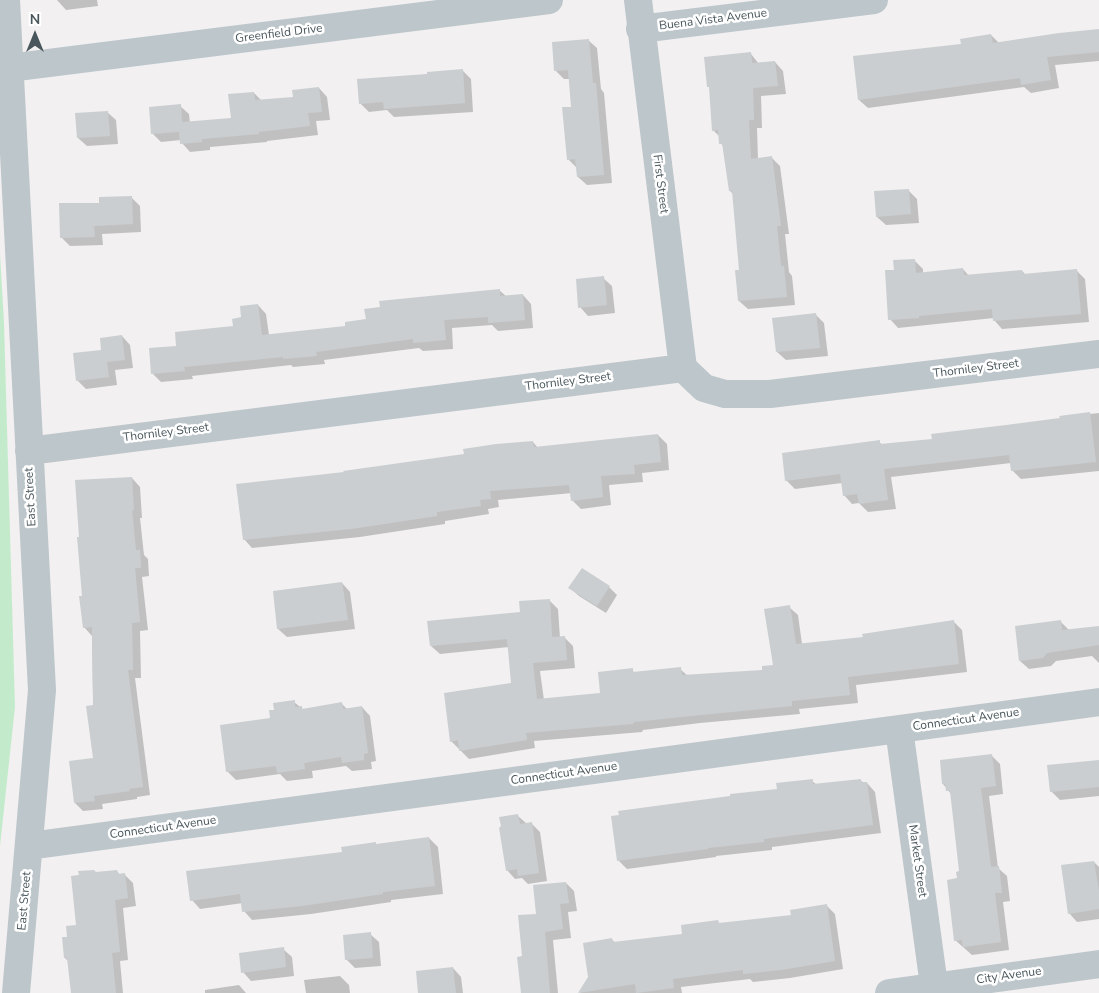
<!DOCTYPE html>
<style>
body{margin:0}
#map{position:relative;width:1099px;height:993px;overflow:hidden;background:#f2f0f0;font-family:"Nunito Sans",sans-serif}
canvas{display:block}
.north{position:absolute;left:10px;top:10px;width:50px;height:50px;-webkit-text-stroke:4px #fff;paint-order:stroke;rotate:0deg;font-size:14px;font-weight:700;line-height:20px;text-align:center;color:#49565b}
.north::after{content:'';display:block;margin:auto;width:18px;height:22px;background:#49565b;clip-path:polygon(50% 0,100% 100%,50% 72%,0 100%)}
</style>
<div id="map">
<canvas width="1099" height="993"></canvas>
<div class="north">N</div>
</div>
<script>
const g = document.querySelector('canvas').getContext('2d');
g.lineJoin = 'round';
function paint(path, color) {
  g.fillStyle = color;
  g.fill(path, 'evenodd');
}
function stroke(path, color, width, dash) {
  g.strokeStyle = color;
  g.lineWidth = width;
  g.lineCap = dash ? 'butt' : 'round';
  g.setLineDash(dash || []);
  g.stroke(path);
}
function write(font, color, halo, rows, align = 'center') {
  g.font = font + ' "Nunito Sans",sans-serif';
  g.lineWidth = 5;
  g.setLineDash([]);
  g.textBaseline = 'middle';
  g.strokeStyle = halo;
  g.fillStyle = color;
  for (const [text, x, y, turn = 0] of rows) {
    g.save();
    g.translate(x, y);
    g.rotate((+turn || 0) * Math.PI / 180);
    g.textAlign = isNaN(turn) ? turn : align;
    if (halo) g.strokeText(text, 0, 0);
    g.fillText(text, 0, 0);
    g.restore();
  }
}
const green = new Path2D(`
 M0 254 4 323 15 707 0 846Z`);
const shadow = new Path2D(`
 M57 0H97L98 6 66 10Z
 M1099 30V61L1055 65 1059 88 1031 93 1024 87 868 108 859 100 963 45 991 35 999 43Z
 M588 40 597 48 601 89 604 93 612 183 587 185 578 177 577 168 568 159 572 108 570 79H564L555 70Z
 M751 54 759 64 775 62 783 71 786 94 761 96 762 128H757L758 159 771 157 780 166 789 234H785L789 272 792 276 795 305 748 309 739 301 740 271 733 194 730 191 724 146 720 143V137L713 130Z
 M463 71 471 79 473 112 394 117 387 110 369 112 360 103 429 75Z
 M319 88 327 97 330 120 316 121 318 135 267 141V142L210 147V150L190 152 182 143 181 140 161 142 152 133 180 106 189 114 190 123 232 119 254 93 262 101 294 98Z
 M107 112 116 120 118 144 87 146 78 138Z
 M908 190 917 199 919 223 886 225 877 217Z
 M131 197 140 206 141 232 102 234 103 245 70 246 61 237 100 204Z
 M914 260 923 269V273L963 269 969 276 1022 271 1026 275 1076 270 1085 279 1089 322 1002 329 994 320V318L898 328 890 319 895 271Z
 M603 278 612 286 615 313 588 316 580 307Z
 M499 290 506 296 523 295 531 304 533 328 498 331 492 325 452 328 453 349 423 351 419 348 324 360 325 364 293 367 291 365 192 376 193 379 161 382 153 374 150 349 177 347 234 327 258 305 266 314 269 335 347 328 367 320Z
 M816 315 824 323 828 356 786 360 777 352Z
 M122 336 130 345 133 368 115 370 117 385 86 389 77 380 103 351Z
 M1099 413V471L1021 479 1012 470 1011 463 891 477 896 509 868 512 859 503 852 504 844 495 842 483 795 489 786 480 879 442 883 445 933 440 1061 419V417Z
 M658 435 667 444 669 470 642 473 643 482 609 485 611 505 581 509 572 500V493L498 500 499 507 488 509 489 514 445 521V524L360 537 252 548 244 539 345 473 465 455 533 442 538 448Z
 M132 478 140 487 142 518H140L144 555 148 559 149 576 142 577 148 630 140 631 141 678H135L150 795 137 797V799L102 804 103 809 83 811 75 803 94 759 92 636 84 627V597Z
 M342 583 350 592 355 629 287 637 278 629Z
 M609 587 617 595 606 613 579 596 570 588Z
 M549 600 558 609 560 638 564 637 573 646 575 668 540 671 544 700 602 694 632 670 635 673 680 669 688 676 764 671 775 666 789 607 798 615 802 644 864 638 954 622 962 630 967 672 856 685 858 703 799 709 800 714 700 723 643 730 642 732 534 741 535 748 469 759 451 741 513 684 509 647 440 654 431 646 521 613Z
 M1060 621 1069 630 1099 627V663L1092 656 1056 661 1051 666 1029 669 1020 661Z
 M294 702 304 710 342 704 347 709 362 707 370 716 376 761 371 762 372 769 352 771 346 766 312 771 313 778 287 781 280 774 236 780 227 771 271 719Z
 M992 756 1000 764 1003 794 989 796 998 868 1007 876 1010 901 1003 902 1009 950 972 955 955 940 960 872 951 794 943 784Z
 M1099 762V796L1060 800 1051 791Z
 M860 780 864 783H867L875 792 881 833 772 847V850L716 856V857L627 869 618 860 778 790 812 781 817 785Z
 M518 816 527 824 531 823 540 832 547 881 528 884 522 878 515 879 507 870Z
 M429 838 438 847 443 894 391 900V902L311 914 252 920 244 911 243 903 200 909 192 900 375 843 377 845Z
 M1094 862 1099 867V919L1077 922 1069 913Z
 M117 871 120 875 124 874 133 883 136 906 123 908 128 960 120 961 123 993H72L68 961 65 958 69 938 78 926 95 873Z
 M566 883 574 891 577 911 568 912 571 938 553 940 558 993H522L524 957 537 915Z
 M826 905 835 914 843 969 790 978 753 982 750 979 681 987 682 993H580L612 940 616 943 684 935 718 921 720 924 792 916Z
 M370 934 379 942 381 966 355 968 346 959Z
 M283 949 292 957 294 976 251 981 243 972Z
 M453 968 461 977 463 993H419Z
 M340 976 349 985 350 993H306L304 980Z
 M239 985 246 993H205V990Z`);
const building = new Path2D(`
 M1099 29V52L1047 57 1051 80 1021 85 1020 78 858 100 853 56 961 44 960 39 991 34 993 43 1059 33Z
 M589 39 593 83H596L604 175 577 177 575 159 567 160 562 107H571L568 70 554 71 552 42Z
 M751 52 752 63 775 61 778 86 753 88 754 120H749L751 159 772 156 781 226H777L781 266H784L787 297 738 301 735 270H739L732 191H729L722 143 719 144 718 130 712 131 709 87H707L704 57Z
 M463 69 465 103 384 109 383 102 359 104 357 79 427 74V72Z
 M319 87 322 112 308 113 310 126 259 132V134L202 139V142L180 144 179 132 151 134 149 107 181 104 182 122 231 118 228 94 254 92 255 100 293 97 292 90Z
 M108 111 110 136 77 138 75 113Z
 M909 189 911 214 876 217 874 191Z
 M132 196 133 224 94 226 95 237 60 238 59 203H99V197Z
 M915 259 916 273 963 268 964 275 1022 270 1023 274 1077 269 1081 314 993 321 992 309 919 316V318L888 320 885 270H894L893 260Z
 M604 276 607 305 578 308 576 279Z
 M500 289V296L523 294 525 320 488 323V317L444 320 446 340 413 343V339L316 352 317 356 283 359V357L184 367 185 371 151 374 149 348 176 346 175 332 233 326 232 319 241 317 240 306 258 304 262 335 345 326V322L366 319 364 309 380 307 379 301Z
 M816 313 820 348 776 352 772 318Z
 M122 335 125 360 107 362 109 377 76 381 73 353 101 350 100 338Z
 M1090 412 1096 462 1011 471 1009 455 884 469 888 500 859 504 857 494 843 496 840 474 785 481 782 453 880 440V444L932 439 931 434 1006 425 1060 418 1059 416Z
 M658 434 661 462 634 465 635 474 601 476 603 497 571 501 569 485 490 491 491 499 480 500 481 506 437 512V516L351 529 243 540 236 484 344 472 343 471 464 454 463 449 496 444 533 441 534 447Z
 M132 477 134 510H132L136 550H140L141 568H135L140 622 132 623 133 670H128L143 787 129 789 130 791 94 796 95 801 74 803 69 761 93 758 86 706 93 705 92 627 83 628 79 596H82L77 537H79L75 480Z
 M582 568 610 586 597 606 568 588Z
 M342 582 348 620 277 629 273 591Z
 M550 599 552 637 565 636 567 660 533 663 537 699 600 693 598 672 633 668V672L681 667 682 675 762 670V666L773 665 764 609 790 605 796 644 863 637 862 634 954 620 959 664 848 677 850 695 792 701V706L691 716 634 722 633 724 526 733 527 740 459 751 458 740 450 742 444 693 511 683 507 639 430 646 427 621 520 612 519 601Z
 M1061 620 1062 630 1099 626V645L1047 653 1043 658 1019 661 1015 626Z
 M295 700V707L302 706V709L342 702 343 709 362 706 368 753 364 754V760L342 763 341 757 304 763 305 769 277 773 276 766 226 772 220 725 270 718 269 710H274L273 703Z
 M992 754 996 786 981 788 991 867 999 866 1002 893H995L1001 942 963 947 962 940 954 941 947 880 957 878 956 872 959 871 950 791H946L945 784H942L940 760Z
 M1099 760V787L1050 792 1047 765Z
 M813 779V784L861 779V782H867L873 825 764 839V842L708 848V849L617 861 611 816 619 815 618 811 730 796V794L777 789 776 783Z
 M518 814 520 824 532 822 539 873 518 876 517 869 506 871 499 828 501 826 499 817Z
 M429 837 435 886 383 892V894L302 906 242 912 240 894 190 901 186 871 342 852 341 847 376 842V844Z
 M1094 861 1099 891V909L1068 914 1061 865Z
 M94 870 96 872 117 870 118 874 125 873 128 898 115 900 120 952 112 953 116 993H71L67 958H64L62 937H67L66 926 76 925 71 876 79 875 78 871Z
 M566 882 569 903 560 904 563 929 545 932 550 993H521L517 957 522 956 518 915 536 914 533 885Z
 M827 904 835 961 781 970 743 974V970L673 979 674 988 636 993 635 984 578 993 588 977 583 943 612 938 613 942 682 934 681 925 718 920 719 923 791 915 790 910Z
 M371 932 373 958 345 960 343 935Z
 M284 947 286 967 241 973 239 953Z
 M453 967 456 993H418L416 971Z`);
const minor = new Path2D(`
 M6 0 42 690 16 993
 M638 0 683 368
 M640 29 874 0
 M9 68 549 0
 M683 368 704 388 725 394H770L1099 354
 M29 451 683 368
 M899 729 935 993
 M29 846 1099 702
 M889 993 1099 964`);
const streetNames = [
 ["Buena Vista Avenue",713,20,-7],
 ["Greenfield Drive",279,34,-7],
 ["First Street",660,184,83],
 ["Thorniley Street",976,369,-7],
 ["Thorniley Street",568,382,-7],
 ["Thorniley Street",166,433,-7],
 ["East Street",31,497,-93],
 ["Connecticut Avenue",966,720,-8],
 ["Connecticut Avenue",564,774,-8],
 ["Connecticut Avenue",163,828,-8],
 ["Market Street",917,861,82],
 ["East Street",25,901,-85],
 ["City Avenue",1009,976,-8]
];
paint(green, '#c3ebcb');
paint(shadow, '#0003');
paint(building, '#caced1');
stroke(minor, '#bdc6cb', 28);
write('12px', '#49565b', '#fff', streetNames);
</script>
